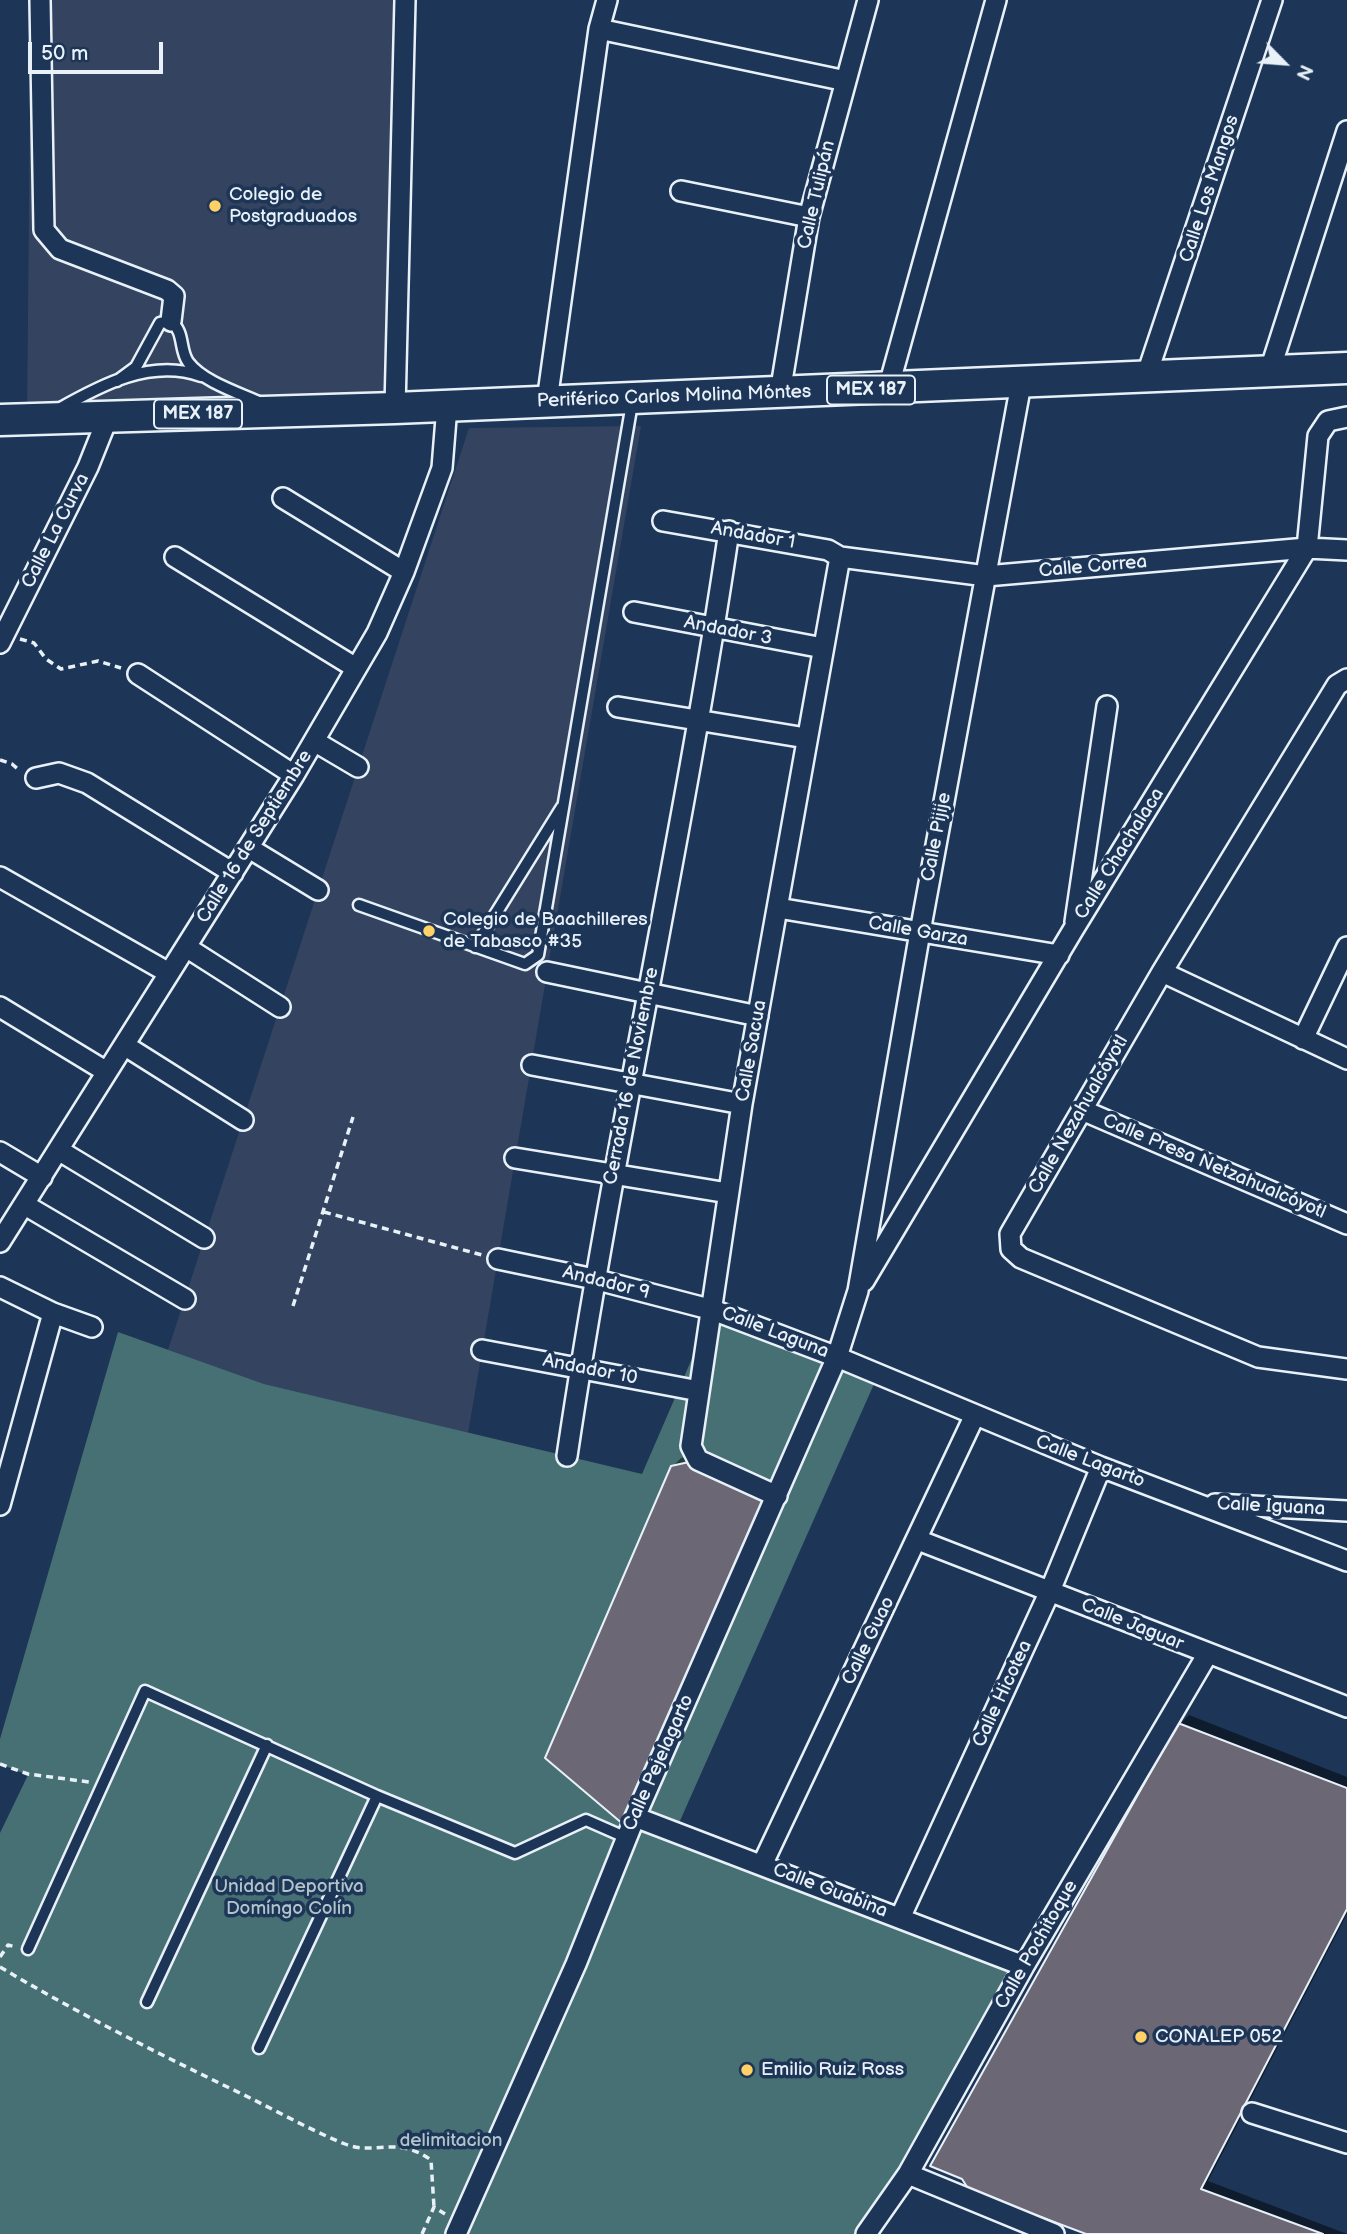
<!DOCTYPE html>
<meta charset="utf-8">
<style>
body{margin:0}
#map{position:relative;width:1347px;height:2234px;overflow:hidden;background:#1d3557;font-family:"Balsamiq Sans",sans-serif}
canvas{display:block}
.north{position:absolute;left:1249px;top:28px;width:70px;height:70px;-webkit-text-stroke:5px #1d3557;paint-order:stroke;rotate:115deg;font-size:19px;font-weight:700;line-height:28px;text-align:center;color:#e8f1f8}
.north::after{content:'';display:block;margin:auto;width:24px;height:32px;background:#e8f1f8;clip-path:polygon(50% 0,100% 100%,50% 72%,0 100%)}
.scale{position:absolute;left:28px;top:42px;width:135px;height:32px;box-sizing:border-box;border:4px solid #e8f1f8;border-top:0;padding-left:9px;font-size:21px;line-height:24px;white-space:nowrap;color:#e8f1f8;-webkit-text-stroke:5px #1d3557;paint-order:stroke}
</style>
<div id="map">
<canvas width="1347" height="2234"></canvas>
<div class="north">N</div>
<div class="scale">50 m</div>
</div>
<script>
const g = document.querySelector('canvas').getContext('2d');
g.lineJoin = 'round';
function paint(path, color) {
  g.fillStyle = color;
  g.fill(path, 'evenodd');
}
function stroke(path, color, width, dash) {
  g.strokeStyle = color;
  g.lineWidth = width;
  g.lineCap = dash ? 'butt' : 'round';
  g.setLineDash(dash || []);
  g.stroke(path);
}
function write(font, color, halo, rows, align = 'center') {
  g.font = font + ' "Balsamiq Sans",sans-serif';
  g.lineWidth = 7;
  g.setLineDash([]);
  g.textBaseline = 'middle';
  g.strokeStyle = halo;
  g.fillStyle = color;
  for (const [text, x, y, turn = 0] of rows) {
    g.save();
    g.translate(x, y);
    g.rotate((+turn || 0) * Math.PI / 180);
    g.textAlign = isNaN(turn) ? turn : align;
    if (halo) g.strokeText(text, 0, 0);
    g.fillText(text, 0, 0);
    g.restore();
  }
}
const built = new Path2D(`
 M31 0H405L395 408 27 419Z
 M641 426 468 1433 264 1384 168 1350 469 428Z`);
const green = new Path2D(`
 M713 1310 878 1375 675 1832 1024 1966 866 2234H0V1833L28 1775 0 1764V1739L118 1332 264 1384 642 1474Z`);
const shadow = new Path2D(`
 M708 1452 785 1487 672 1467 681 1458Z
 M1189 1715 1347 1777V1914L1208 2181 1347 2234H1091L1180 1724Z`);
const building = new Path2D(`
 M698 1460 777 1496 630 1830 545 1758 671 1466Z
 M1178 1723 1347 1788V1909L1201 2189 1323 2234H1086L969 2190 962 2179 930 2166Z`);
const path = new Path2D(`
 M20 639 34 643 46 659 61 669 98 661 121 668
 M0 760 12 764 19 770
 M324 1212 482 1255
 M293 1306 353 1117
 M0 1764 28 1774 89 1782
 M0 1957 8 1945 16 1947
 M0 1967C79 2014 161 2055 244 2095 277 2111 310 2130 345 2144 375 2156 396 2135 431 2160L434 2207
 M422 2234 434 2207 445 2214`);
const service = new Path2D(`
 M117 381 136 367 160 323 171 321C185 333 179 349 188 362 203 382 239 393 261 403
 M57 410C101 385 151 358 201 376
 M359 905 525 964 538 955 632 403
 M475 947 562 807
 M28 1949 145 1691 377 1796 515 1853 586 1820 627 1838
 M147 2002 267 1745
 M259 2048 377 1796`);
const minor = new Path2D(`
 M40 0 44 230 60 249 167 290 174 296 171 321
 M599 29 846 81
 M681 191 809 217
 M1270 370 1347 131
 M1146 377 1272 0
 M888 389 996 0
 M780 393 809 217 868 0
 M547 401 599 29 607 0
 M395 408 405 0
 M283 498 404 572
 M663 521 828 550 840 557 986 576 1307 548 1347 550
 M175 557 356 668
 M634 612 823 648
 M0 643 88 467 108 417
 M138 674 294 775
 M1347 679 1337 685 1162 972 1010 1234 1011 1249 1021 1258 1258 1357 1347 1369
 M618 707 806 738
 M314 741 358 767
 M36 778 59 773 87 783 233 873
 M249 848 318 890
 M0 877 169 973
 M778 908 1059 955
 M1075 922 1107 706
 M186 947 280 1007
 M547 972 758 1016
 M1162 972 1347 1059
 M0 1007 107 1072
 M1303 1039 1347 947
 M124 1045 243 1120
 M532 1065 742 1104
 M1082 1110 1347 1224
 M60 1151 204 1238
 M0 1152 42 1177
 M515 1158 728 1193
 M25 1205 185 1299
 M0 1242 294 775 377 633 404 572 442 468 447 406
 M498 1259 594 1279 713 1310 837 1357 1101 1467 1347 1561
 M864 1281 1073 930 1307 548 1318 436 1328 421 1347 417
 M0 1287 53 1313 92 1327
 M482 1350 699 1391
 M567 1456C613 1146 683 841 729 531
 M777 1496 698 1460 691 1446 742 1104 840 557
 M1215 1504 1347 1511
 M0 1505 53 1313
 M918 1540 1347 1707
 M635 1817 1024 1966
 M762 1865 974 1417
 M900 1918 1050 1591 1101 1467
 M1252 2113 1347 2143
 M908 2174 1054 2234
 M456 2234 576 1964 635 1817 837 1357 858 1291 920 932 1021 384
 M866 2234 908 2174 1024 1966 1207 1655`);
const primary = new Path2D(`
 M0 420 395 408 1347 368`);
const markers = [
 [215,206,7,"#ffd166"],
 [429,931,7,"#ffd166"],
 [1141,2037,7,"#ffd166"],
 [747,2070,7,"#ffd166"]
];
const shields = [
 [871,390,88],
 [198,414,88]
];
const shieldNames = [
 ["MEX 187",871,390],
 ["MEX 187",198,414]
];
const streetNames = [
 ["Calle Los Mangos",1210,189,-72],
 ["Calle Tulipán",817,195,-77],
 ["Periférico Carlos Molina Móntes",674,397,-2],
 ["Calle La Curva",56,531,-63],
 ["Andador 1",753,536,10],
 ["Calle Correa",1093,567,-5],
 ["Andador 3",728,631,11],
 ["Calle 16 de Septiembre",255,837,-58],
 ["Calle Pijije",937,837,-79],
 ["Calle Chachalaca",1120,854,-58],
 ["Calle Garza",918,932,10],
 ["Calle Sacua",752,1051,-80],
 ["Cerrada 16 de Noviembre",632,1076,-79],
 ["Calle Nezahualcóyotl",1079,1115,-60],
 ["Calle Presa Netzahualcóyotl",1214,1167,23],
 ["Andador 9",606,1283,14],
 ["Calle Laguna",775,1333,21],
 ["Andador 10",590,1370,11],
 ["Calle Lagarto",1090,1462,21],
 ["Calle Iguana",1271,1507,3],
 ["Calle Jaguar",1132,1625,22],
 ["Calle Guao",869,1641,-64],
 ["Calle Hicotea",1003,1694,-65],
 ["Calle Pejelagarto",659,1763,-66],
 ["Calle Guabina",830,1891,21],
 ["Calle Pochitoque",1037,1945,-60]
];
const poiNames = [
 ["Colegio de",229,195],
 ["Postgraduados",229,217],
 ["Colegio de Baachilleres",443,920],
 ["de Tabasco #35",443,942],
 ["CONALEP 052",1155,2037],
 ["Emilio Ruiz Ross",761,2070]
];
const parkNames = [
 ["Unidad Deportiva",289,1887],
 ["Domíngo Colín",289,1909],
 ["delimitacion",451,2141]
];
paint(built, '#344460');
paint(green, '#477074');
paint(shadow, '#0007');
paint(building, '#6b6775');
stroke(building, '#e8f1f8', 2);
stroke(service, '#e8f1f8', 15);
stroke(minor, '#e8f1f8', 24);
stroke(primary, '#e8f1f8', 35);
stroke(path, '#e8f1f8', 3.5, [7, 5]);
stroke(service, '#1d3557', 10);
stroke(minor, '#1d3557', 19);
stroke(primary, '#1d3557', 30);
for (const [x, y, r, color] of markers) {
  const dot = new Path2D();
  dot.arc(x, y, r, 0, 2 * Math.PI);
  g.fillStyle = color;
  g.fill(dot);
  stroke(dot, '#1d3557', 2.5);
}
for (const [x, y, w] of shields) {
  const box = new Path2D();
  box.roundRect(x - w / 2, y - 14.5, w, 29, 5);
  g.fillStyle = '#1d3557';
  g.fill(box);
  stroke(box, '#e8f1f8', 2);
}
write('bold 18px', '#e8f1f8', null, shieldNames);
write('19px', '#e8f1f8', '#1d3557', streetNames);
write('19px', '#e8f1f8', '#1d3557', poiNames, 'left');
write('19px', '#b0c4ca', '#1d3557', parkNames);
</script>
